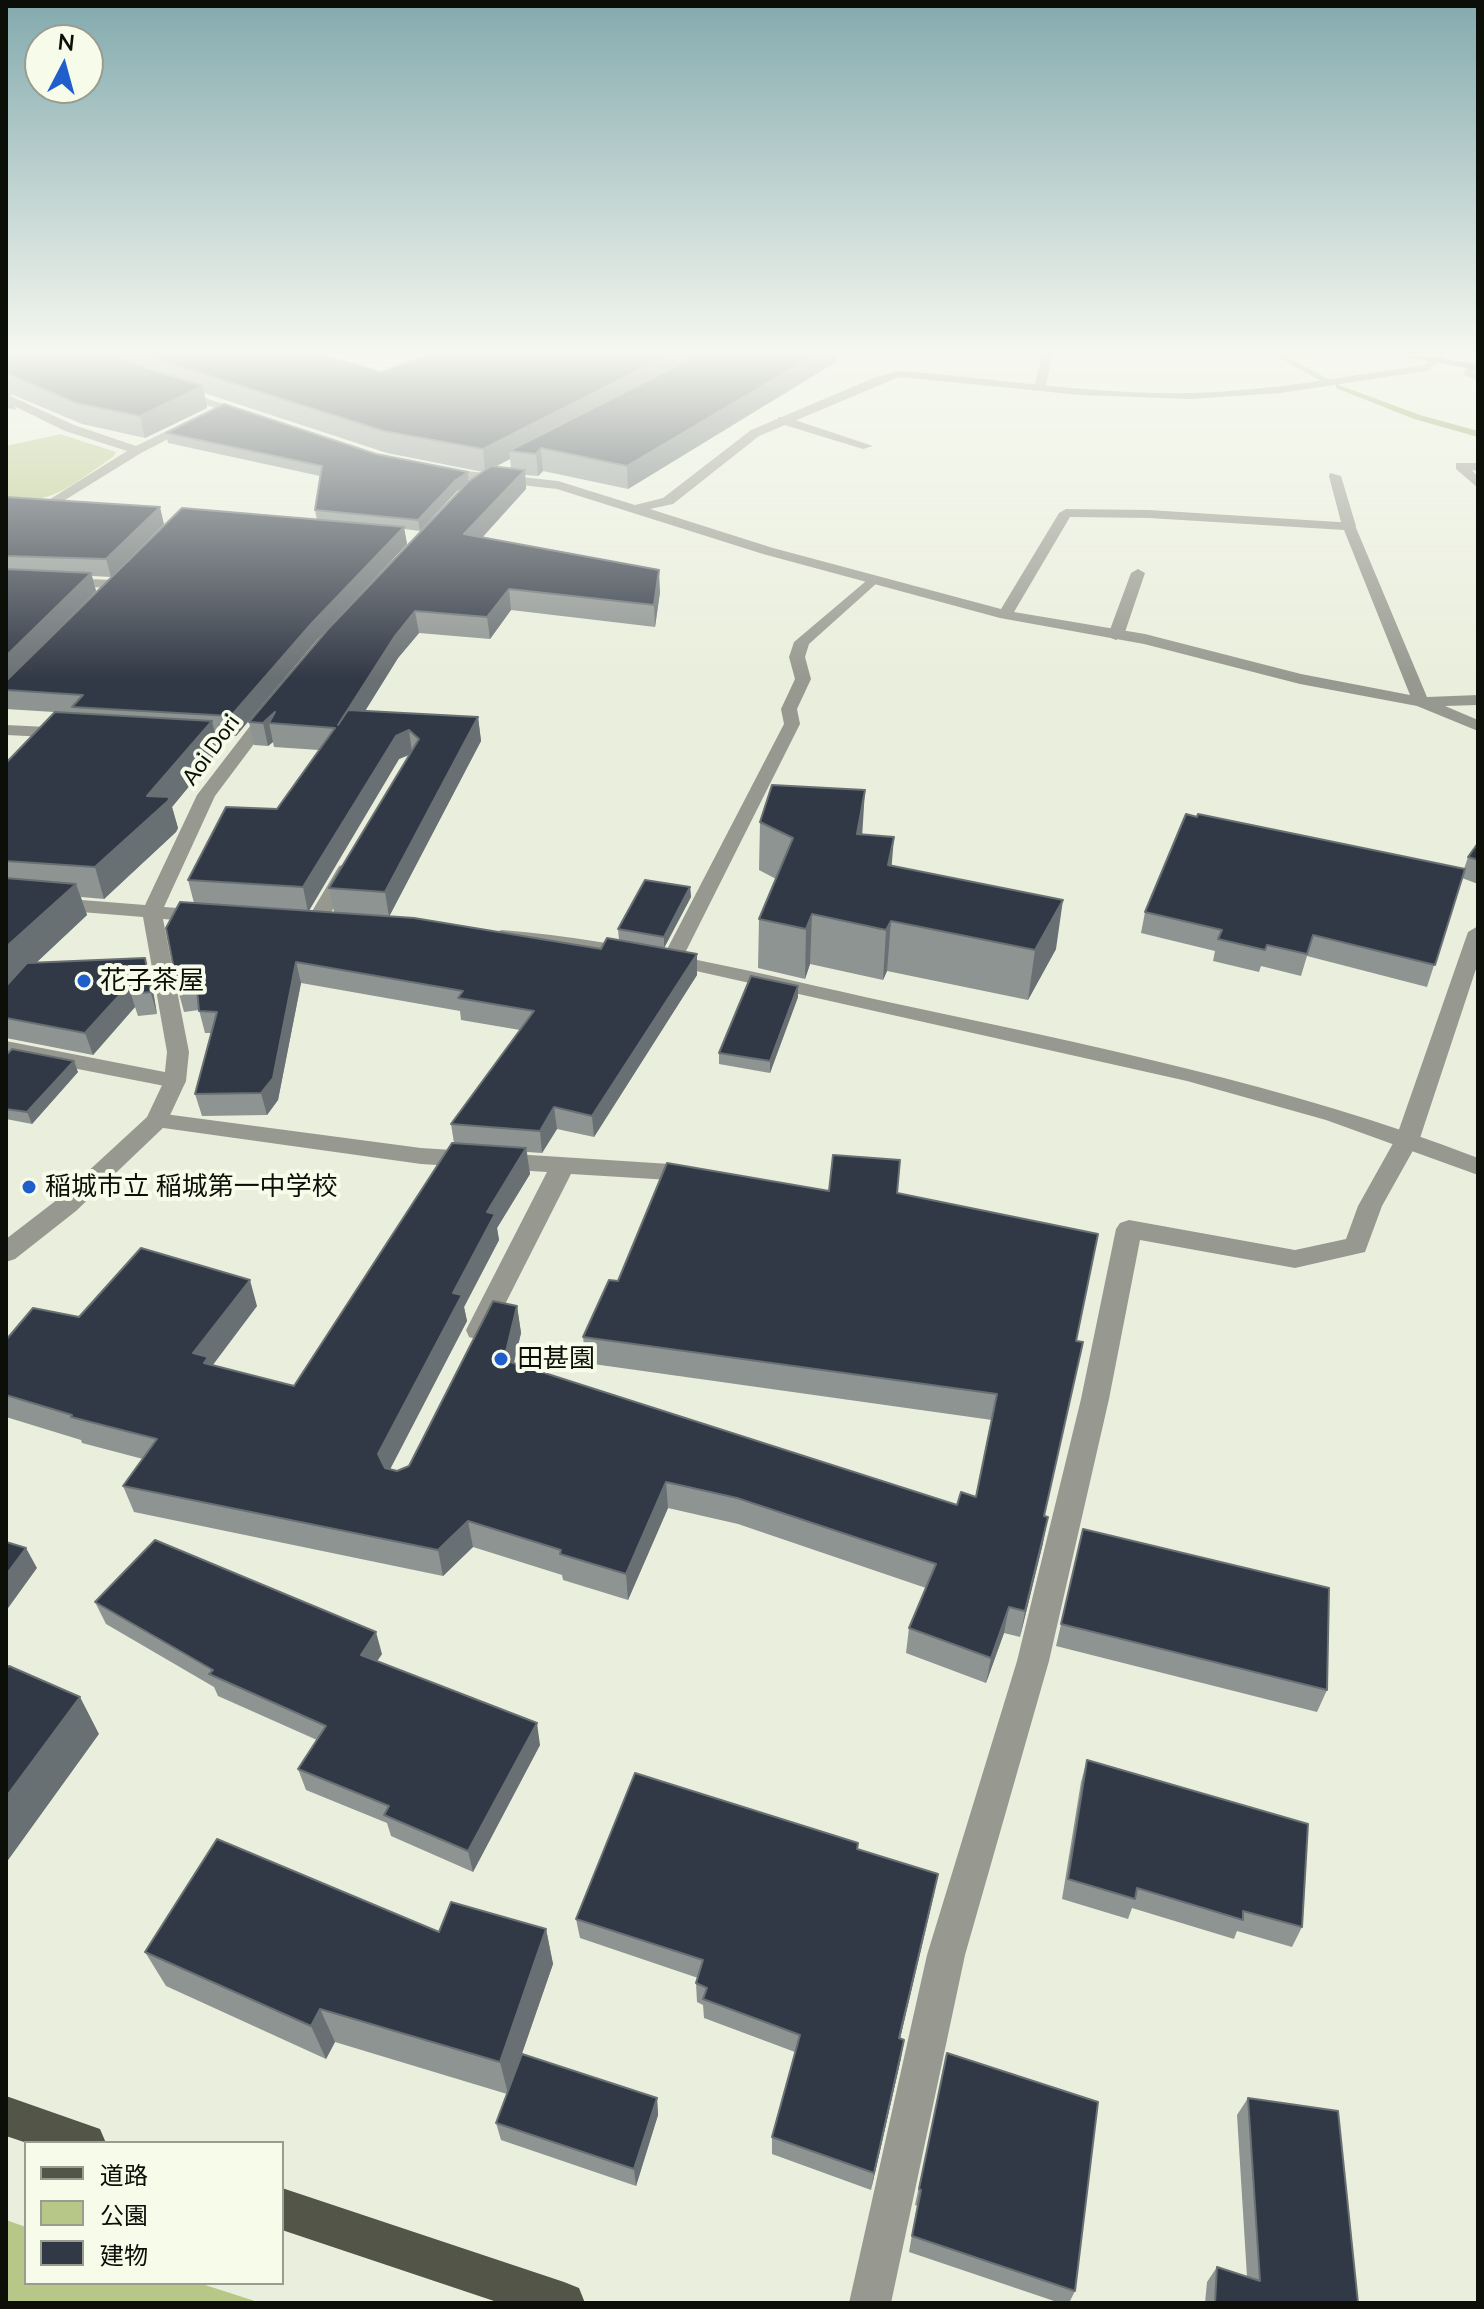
<!DOCTYPE html>
<meta charset="utf-8">
<style>
body{margin:0}
#map{position:relative;width:1484px;height:2309px;overflow:hidden;background:#eaefdd;font-family:Lato,"Noto Sans JP",sans-serif}
canvas{display:block}
.frame{position:absolute;inset:0;border:8px solid #0c0e08;pointer-events:none}
.legend{position:absolute;left:24px;top:2141px;width:260px;height:144px;box-sizing:border-box;background:#f7fcea;border:2px solid #999d90;margin:0;padding:10px 14px;list-style:none;font-size:24px;color:#0c0e08}
.legend li{display:flex;align-items:center;gap:16px;height:40px}
.legend b{width:40px;border:2px solid #999d90}
.north{position:absolute;left:24px;top:24px;width:80px;height:80px;box-sizing:border-box;background:#f7fcea;border:2px solid #999d90;border-radius:50%;rotate:6deg;font-size:22px;font-weight:700;line-height:32px;text-align:center;color:#0c0e08}
.north::after{content:'';display:block;margin:auto;width:28px;height:36px;background:#205fcb;clip-path:polygon(50% 0,100% 100%,50% 72%,0 100%)}
</style>
<div id="map">
<canvas width="1484" height="2309"></canvas>
<div class="frame"></div>
<ul class="legend">
<li><b style="height:10px;background:#525548"></b>道路</li>
<li><b style="height:22px;background:#b7c787"></b>公園</li>
<li><b style="height:22px;background:#323946"></b>建物</li>
</ul>
<div class="north">N</div>
</div>
<script>
const g = document.querySelector('canvas').getContext('2d');
g.lineJoin = 'round';
function paint(path, color) {
  g.fillStyle = color;
  g.fill(path, 'evenodd');
}
function stroke(path, color, width, dash) {
  g.strokeStyle = color;
  g.lineWidth = width;
  g.lineCap = dash ? 'butt' : 'round';
  g.setLineDash(dash || []);
  g.stroke(path);
}
function write(font, color, halo, rows, align = 'center') {
  g.font = font + ' Lato,"Noto Sans JP",sans-serif';
  g.lineWidth = 8;
  g.setLineDash([]);
  g.textBaseline = 'middle';
  g.strokeStyle = halo;
  g.fillStyle = color;
  for (const [text, x, y, turn = 0] of rows) {
    g.save();
    g.translate(x, y);
    g.rotate((+turn || 0) * Math.PI / 180);
    g.textAlign = isNaN(turn) ? turn : align;
    if (halo) g.strokeText(text, 0, 0);
    g.fillText(text, 0, 0);
    g.restore();
  }
}
const green = new Path2D(`
 M60 434 116 452 113 457C74 483 55 504 6 501V446Z
 M6 2220 26 2227V2283H199L261 2303H6Z`);
const stream = new Path2D(`
 M1276 356H1285L1330 380 1323 382Z
 M1336 384 1420 415 1478 431V437L1414 419 1336 388Z`);
const lane = new Path2D(`
 M1042 356H1052L1046 387 1040 390 1034 387Z
 M778 417H786L873 446 863 449 778 423Z
 M1456 463H1478V471L1472 470 1478 477V488L1456 469Z
 M1330 473 1341 476 1356 526 1354 529 1342 526 1329 476Z
 M1138 569 1145 573 1124 635 1116 640 1111 638 1108 635 1131 573Z
 M872 576 877 577V583L809 644 805 657 811 679 797 709 800 724 682 959 679 963H665L662 959 784 724 781 709 795 679 789 657 794 642Z
 M1478 926V963L1420 1138 1382 1206 1365 1252 1295 1268 1140 1240 1109 1399 1049 1661 965 1955 891 2303H849L927 1955 1017 1661 1081 1399 1116 1229 1120 1223 1129 1220 1295 1250 1346 1239 1358 1206 1396 1138 1468 932Z
 M6 1041 175 1074 183 1076 186 1081 183 1086 175 1088 6 1055Z
 M157 1113 421 1148 670 1164 704 1172 707 1178 704 1184 695 1186 670 1180 571 1174 492 1330 489 1337 479 1340 469 1337 466 1330 547 1172 421 1164 149 1126 145 1121 149 1116Z`);
const street = new Path2D(`
 M1434 356H1445L1427 371 1280 393 1191 399 1081 395 899 377 759 436 673 504 650 509 773 548 1001 609 1059 513 1066 509 1149 510 1354 523 1427 697 1478 695V705L1445 706 1478 720V731L1417 706 1300 684 1144 644 1000 618 763 554 557 489 439 476 433 472 439 468 558 481 635 505 663 498 751 430 876 377 899 371C997 378 1094 395 1192 393 1270 391 1347 376 1424 365ZM1070 517 1149 518 1344 530 1410 695 1301 674 1145 634 1014 612Z
 M1470 364H1478L1475 373 1478 381 1463 374Z
 M172 389H180L257 416 247 419 172 393Z
 M6 394 74 425 136 446 191 419 201 422 141 453 44 513 39 512V506L127 451 65 431 6 402Z
 M6 576 115 580 122 584 115 588 6 584Z
 M273 703 281 708 215 796 164 907 206 910 216 916 206 922 163 919 189 1052 186 1081 165 1126 76 1211 15 1259 6 1262V1239L58 1199 147 1117 164 1081 167 1052 143 917 6 906V894L145 905 197 795 267 704Z
 M6 725 68 728 77 733 68 738 6 735Z
 M346 864 356 870 325 923 315 929 308 927 305 923 339 866Z
 M502 930C633 941 760 974 888 1002 1088 1045 1287 1084 1478 1158V1175L1326 1120 1187 1081 696 971 600 953 495 940 492 936 495 932Z`);
const primary = new Path2D(`
 M1401 356H1425L1478 364V370Z
 M6 2096 100 2129 106 2143H27L6 2136Z
 M282 2188 564 2282 579 2288 585 2303H500L282 2230Z`);
const wall = new Path2D(`
 M6 356H326L381 372 836 362 628 489 543 471 538 476 525 475 526 489 482 538 660 592 655 627 511 610 490 639 419 633 398 658 365 711 478 717 481 741 389 916 601 949 619 940 618 929 690 887 691 897 664 948 697 975 594 1137 557 1129 542 1153 527 1152 530 1174 497 1228 499 1240 464 1307 467 1321 390 1469 397 1471 409 1466 517 1306 521 1333 514 1363 957 1505 976 1497 992 1420 586 1363 583 1337 618 1281 829 1191 897 1193 1076 1341 1044 1516 1043 1543 1020 1637 1004 1633 986 1683 906 1653 909 1628 926 1588 738 1524 668 1508 628 1600 563 1580 562 1575 473 1547 443 1576 134 1512 123 1486 143 1459 82 1443 81 1440 6 1417V1340L79 1317 257 1306 213 1365 294 1386 454 1143 451 1124 520 1030 461 1020 460 1011 301 983 278 1100 267 1115 202 1116 195 1094 211 1033H205L199 1010 184 1012 178 990 194 903 188 880 277 809 319 750 274 747 273 742 268 746 254 745 249 722 465 486 457 491 420 531 404 529 407 544 316 641 236 736 215 735 219 750 172 807 178 828 176 832 104 899 81 897 87 915 36 963 151 979 157 1014 138 1016 135 1007 93 1055 6 1038V763L54 712 6 709V497L164 524 111 577 92 576 96 591 6 681 317 520 315 510 320 476 168 443 166 433 376 454 469 481 483 472 387 453 204 393 207 408 145 438 82 424 11 394 16 410 6 408ZM510 459 511 468 495 467ZM410 755 329 888 334 912 309 911 399 759Z
 M760 822 862 835 892 865 1056 949 1028 1000 887 971 883 980 810 964 805 979 758 968 759 919 776 879 759 870Z
 M1478 843V884L1462 878 1427 987 1307 956 1301 976 1261 966 1259 972 1213 961 1215 951 1141 933 1145 912 1464 869 1468 857Z
 M798 997 770 1073 719 1064V1053Z
 M6 1055 78 1072 32 1124 6 1119Z
 M1083 1529 1327 1690 1317 1712 1056 1646Z
 M95 1602 382 1654 377 1661 540 1745 473 1872 391 1836 387 1823 306 1790 298 1769 317 1740 218 1696 214 1687 106 1624Z
 M1087 1760 1302 1927 1292 1947 1237 1931 1234 1939 1132 1908 1128 1919 1062 1899 1081 1782Z
 M858 1849 938 1874 900 2038 901 2058 871 2190 772 2154V2137L795 2052 704 2018 703 2005 697 2002 696 1983 698 1978 580 1938 576 1919Z
 M546 1929 553 1964 521 2056 657 2098 658 2115 636 2186 501 2140 496 2123 507 2094 335 2042 326 2059 166 1986 145 1952 439 1932Z
 M947 2053 1075 2291 1069 2303H1060L909 2252 917 2206 915 2205Z
 M1248 2098 1358 2303H1205L1207 2282 1217 2267 1247 2277 1237 2115Z`);
const shadedWall = new Path2D(`
 M667 356H692L671 374 509 451 510 459 485 472 483 449Z
 M813 356H837L836 362 628 489 627 466Z
 M203 386 207 408 145 438 140 416Z
 M541 448 543 471 538 476 536 454Z
 M525 470 526 489 466 555 464 534Z
 M468 472 469 483 457 491 420 531 418 520 456 480Z
 M160 507 164 524 111 577 106 559Z
 M404 527 407 544 316 641 236 736 231 716 312 623Z
 M659 570 660 592 655 627 654 605Z
 M91 573 96 591 6 681V656Z
 M509 589 511 610 490 639 487 617Z
 M415 611 419 633 398 658 342 748 338 725 395 636Z
 M275 712 269 723 273 742 268 746 263 723Z
 M478 717 481 741 389 917 385 892Z
 M212 721 219 750 172 807 178 828 176 832 104 899 95 867 147 796Z
 M409 730 412 753 399 759 308 912 303 887 396 736Z
 M865 790 862 838 857 834Z
 M894 837 890 886 888 865Z
 M76 884 87 915 6 991V947Z
 M690 887 691 897 664 948V937Z
 M1063 900 1056 949 1028 1000 1035 950Z
 M812 914 810 964 805 979 806 929Z
 M891 921 887 971 883 980 886 930Z
 M697 954V975L594 1137 592 1116Z
 M145 958 151 979 157 1014 150 990 131 994 135 1007 93 1055 85 1033Z
 M296 962 301 983 278 1100 267 1115 261 1093Z
 M798 986V997L770 1073V1061Z
 M74 1061 78 1072 32 1124 27 1112Z
 M554 1107 557 1129 542 1153 540 1131Z
 M526 1148 530 1174 497 1228 499 1240 464 1307 467 1321 384 1481 378 1454 487 1212Z
 M250 1280 257 1306 211 1367 217 1384 193 1353Z
 M517 1306 521 1333 508 1386 504 1360Z
 M666 1482 668 1508 628 1600 626 1574Z
 M1048 1517 1043 1543 1020 1637 1025 1611Z
 M468 1521 473 1547 443 1576 438 1550Z
 M26 1548 37 1568 6 1611V1575Z
 M1009 1607 1004 1633 986 1683 991 1658Z
 M376 1632 382 1654 367 1676 361 1655Z
 M80 1697 99 1734 6 1863V1797Z
 M537 1723 540 1745 473 1872 468 1851Z
 M938 1874 934 1894 896 2056 899 2038Z
 M546 1929 553 1964 508 2094 500 2062Z
 M320 2009 335 2042 326 2059 311 2026Z
 M904 2040 901 2058 871 2190 874 2173Z
 M657 2098 658 2115 636 2186 634 2169Z`);
const building = new Path2D(`
 M6 356H122L130 363 203 386 140 416 76 403 6 373Z
 M147 356H326L381 372 425 356H667L483 449 384 431Z
 M691 356H813L627 466 541 448 536 454 509 451 682 363Z
 M224 404 376 454 468 472 456 480 418 520 315 510 322 466 166 433Z
 M491 466 525 470 464 534 659 570 654 605 509 589 487 617 415 611 395 636 338 725 348 710 478 717 385 892 329 888 419 739 409 730 396 736 303 887 188 880 226 807 277 809 335 728 269 723 275 712 263 723 249 722 328 629 469 481Z
 M6 497 160 507 106 559 6 556Z
 M182 508 404 527 312 623 231 716 72 707 83 695 6 690V681Z
 M6 569 91 573 6 656Z
 M55 712 212 721 147 796 170 797 168 801 95 867 6 861V763Z
 M772 785 865 790 857 834 894 837 888 865 1063 900 1035 950 891 921 886 930 812 914 806 929 759 919 793 838 760 822Z
 M1186 814 1197 817 1198 814 1465 869 1435 965 1313 935 1307 954 1267 945 1265 950 1218 939 1222 930 1145 912Z
 M1478 843V860L1468 857Z
 M6 878 76 884 6 947Z
 M645 880 690 887 664 937 618 929Z
 M180 902 414 918 601 949 607 938 697 954 592 1116 554 1107 540 1131 451 1124 534 1011 458 998 463 991 296 962 273 1078 261 1093 195 1094 217 1012 199 1011 197 989 178 990 166 928Z
 M145 958 151 992 131 994 146 966 85 1033 6 1018V986L27 963Z
 M751 976 798 986 770 1061 719 1053Z
 M12 1049 74 1061 27 1112 6 1109V1055Z
 M452 1143 526 1148 487 1212 495 1214 453 1293 462 1295 378 1454 385 1468 397 1471 409 1466 493 1301 517 1306 504 1360 957 1505 961 1492 976 1497 997 1394 583 1337 609 1280 618 1281 667 1163 829 1191 833 1155 900 1160 897 1193 1098 1234 1076 1341 1083 1342 1044 1516 1048 1517 1025 1611 1009 1607 991 1658 909 1628 936 1564 737 1498 666 1482 626 1574 560 1554 561 1550 468 1521 438 1550 123 1486 157 1439 71 1417 72 1415 6 1395V1340L33 1308 79 1317 141 1248 250 1280 193 1353 208 1357 204 1363 294 1386Z
 M1083 1529 1329 1588 1327 1690 1061 1624Z
 M155 1540 376 1632 361 1655 537 1723 468 1851 384 1815 389 1806 298 1769 326 1726 209 1674 213 1670 95 1602Z
 M6 1542 26 1548 6 1575Z
 M9 1666 80 1697 6 1797V1669Z
 M1087 1760 1308 1824 1302 1927 1243 1911V1920L1137 1888 1135 1899 1068 1879Z
 M635 1773 858 1843 857 1849 938 1874 899 2038 904 2040 874 2173 772 2137 800 2035 703 1999 707 1988 696 1983 703 1960 576 1919Z
 M217 1839 439 1932 451 1902 546 1929 500 2062 320 2009 311 2026 145 1952Z
 M947 2053 1098 2102 1075 2291 912 2236 921 2190 919 2189Z
 M522 2054 657 2098 634 2169 496 2123Z
 M1248 2098 1338 2111 1358 2303H1215L1217 2267 1260 2281Z`);
const markers = [
 [84,981,8,"#205fcb"],
 [29,1187,8,"#205fcb"],
 [501,1359,8,"#205fcb"]
];
const farStreetnames = [
 ["Aoi Dori",211,750,-54]
];
const poiNames = [
 ["花子茶屋",100,981],
 ["稲城市立 稲城第一中学校",45,1187],
 ["田甚園",517,1359]
];
paint(green, '#b7c787');
paint(stream, '#8b9c56');
paint(lane, '#979991');
paint(street, '#979991');
paint(primary, '#525548');
paint(wall, '#8e9492');
paint(shadedWall, '#697073');
paint(building, '#323946');
stroke(building, '#697073', 2);
const sky = g.createLinearGradient(0, 0, 0, 679);
sky.addColorStop(0, '#83aaae');
sky.addColorStop(0.52, '#f6f8f0');
sky.addColorStop(1, '#f6f8f000');
g.fillStyle = sky;
g.fillRect(0, 0, 1484, 679);
for (const [x, y, r, color] of markers) {
  const dot = new Path2D();
  dot.arc(x, y, r, 0, 2 * Math.PI);
  g.fillStyle = color;
  g.fill(dot);
  stroke(dot, '#f7fcea', 3);
}
write('22px', '#0c0e08', '#f7fcea', farStreetnames);
write('26px', '#0c0e08', '#f7fcea', poiNames, 'left');
</script>
